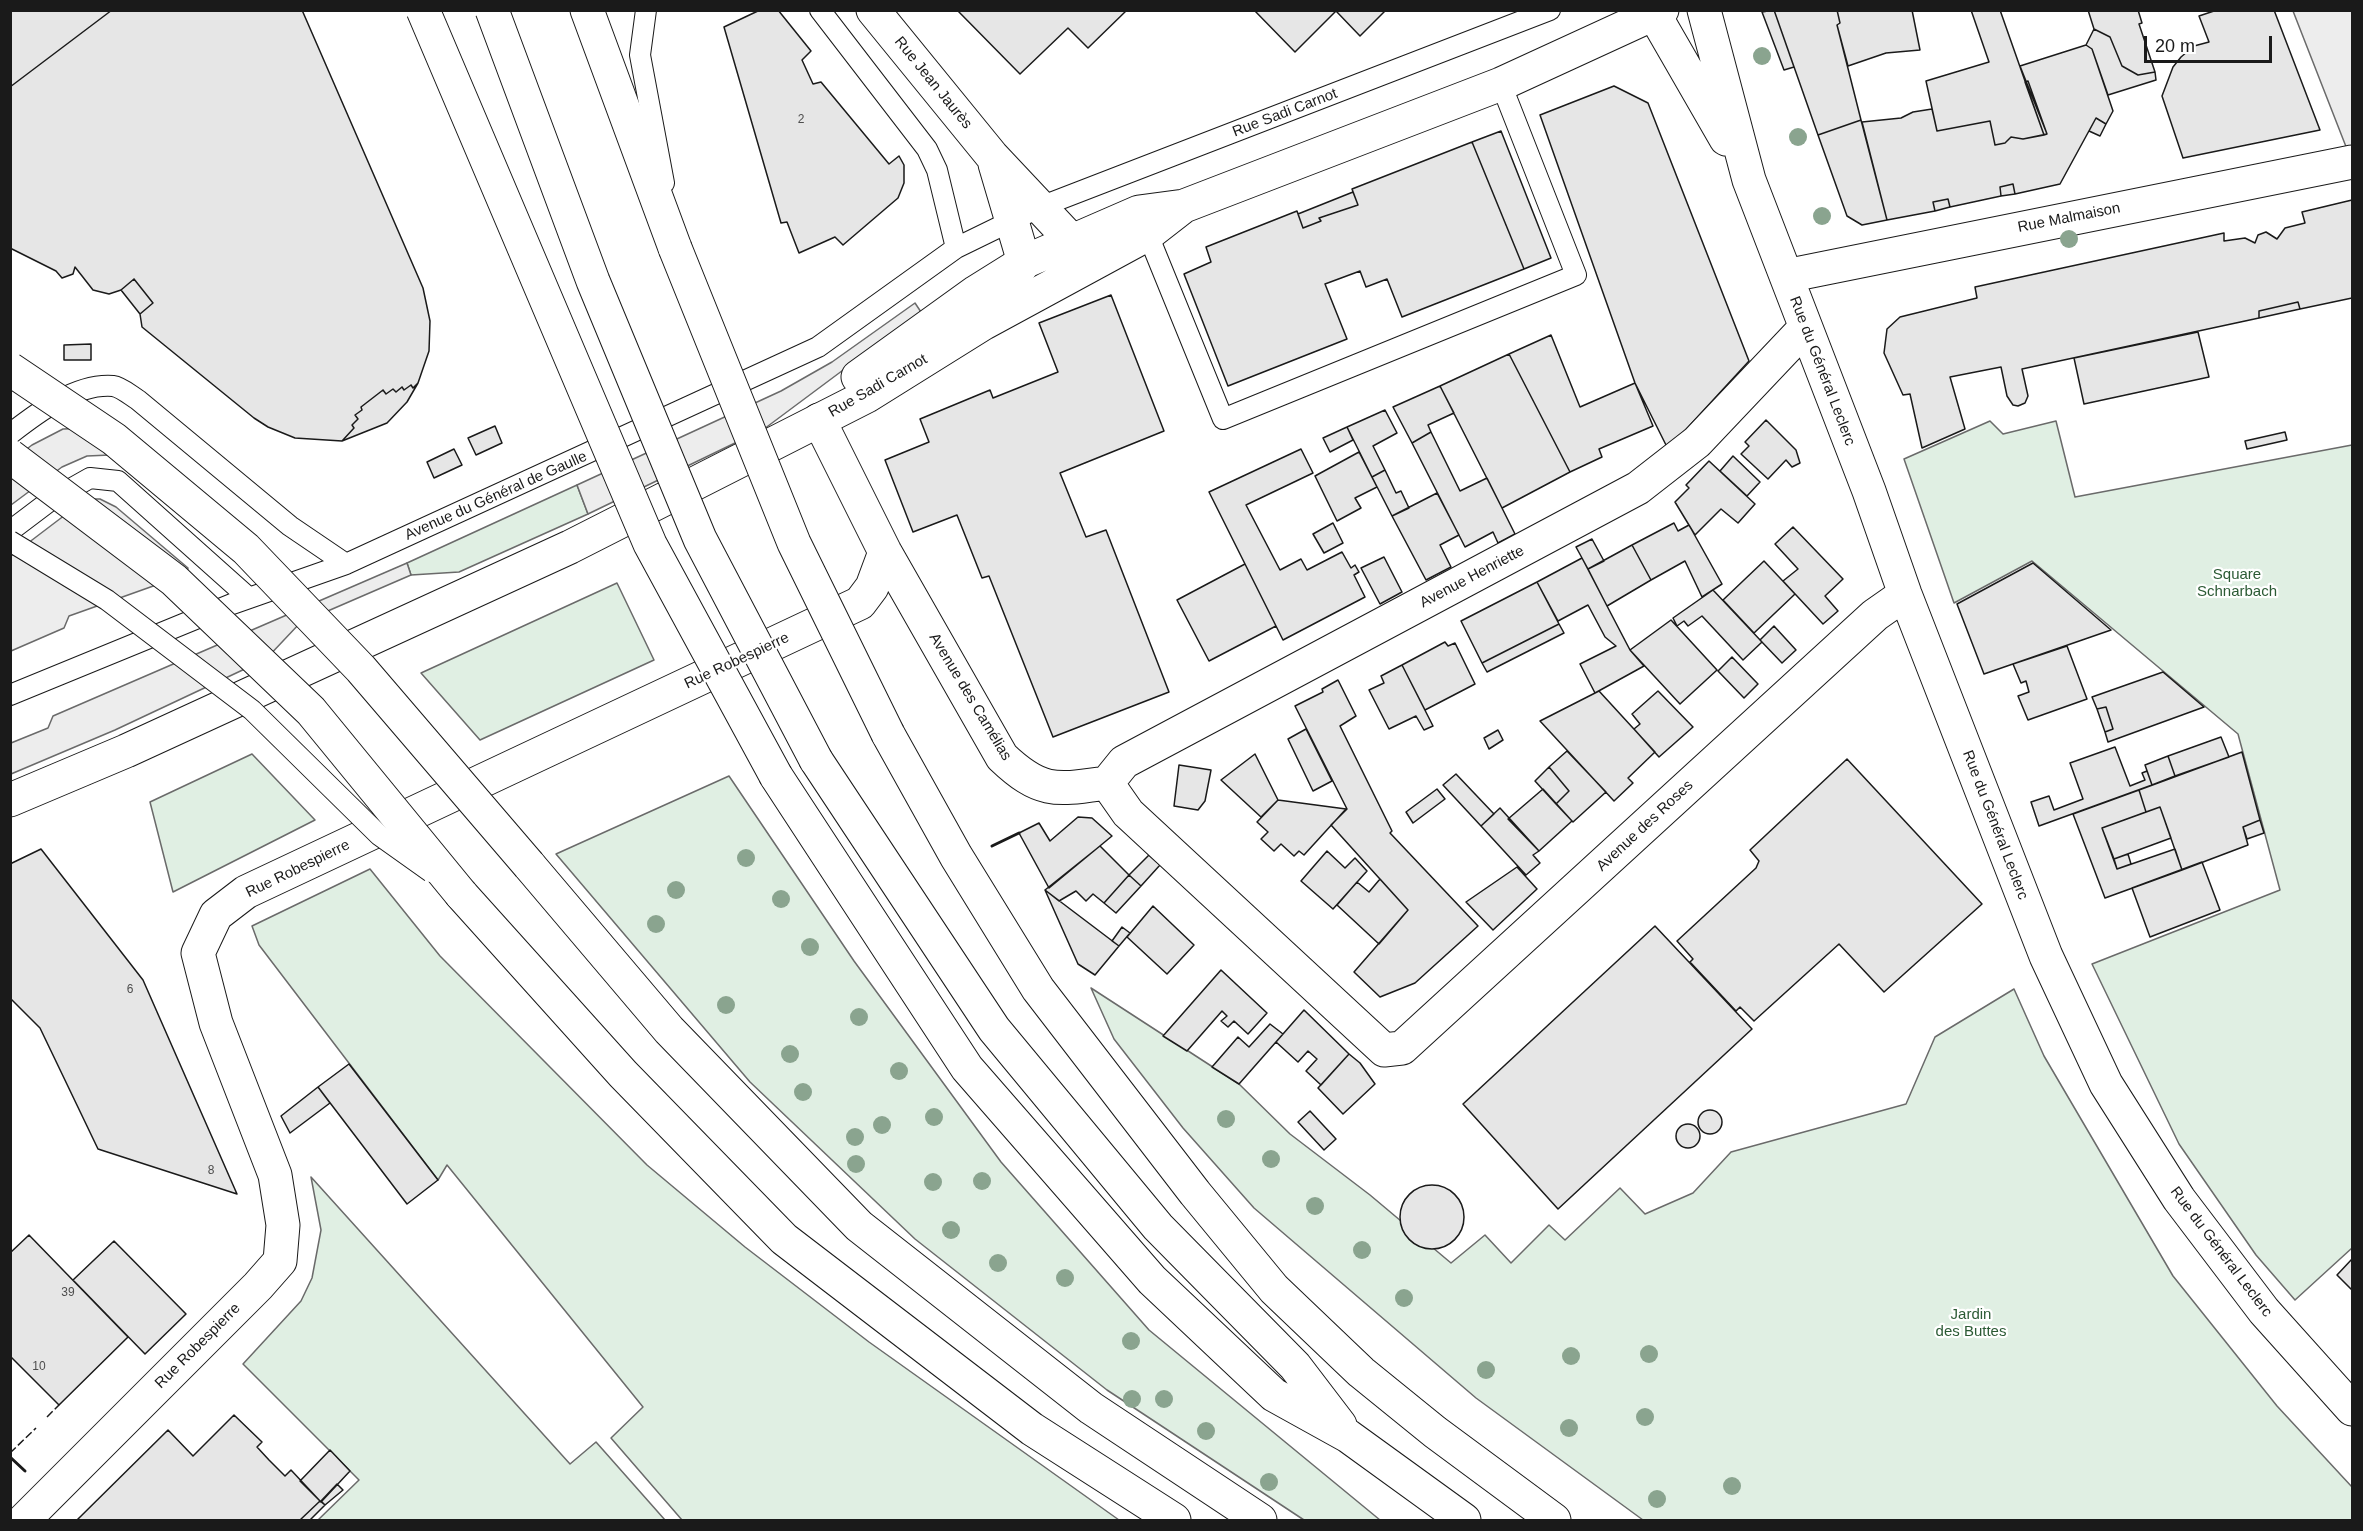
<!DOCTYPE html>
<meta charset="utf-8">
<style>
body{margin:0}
#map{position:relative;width:2363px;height:1531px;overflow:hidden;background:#fff;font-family:Arial,sans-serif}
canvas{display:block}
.frame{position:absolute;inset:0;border:12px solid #1a1a1a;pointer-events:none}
.scale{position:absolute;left:2144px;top:36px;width:128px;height:27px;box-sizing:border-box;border:3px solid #1a1a1a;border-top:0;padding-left:8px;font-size:18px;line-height:21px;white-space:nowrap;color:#1a1a1a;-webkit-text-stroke:4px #fff;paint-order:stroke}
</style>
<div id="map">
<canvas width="2363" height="1531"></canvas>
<div class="frame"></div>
<div class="scale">20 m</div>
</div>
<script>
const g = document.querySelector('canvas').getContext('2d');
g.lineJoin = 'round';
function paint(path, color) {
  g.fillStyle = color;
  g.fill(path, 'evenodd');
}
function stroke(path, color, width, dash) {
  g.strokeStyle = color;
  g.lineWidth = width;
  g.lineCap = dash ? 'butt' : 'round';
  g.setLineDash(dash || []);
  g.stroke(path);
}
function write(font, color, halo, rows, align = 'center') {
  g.font = font + ' Arial,sans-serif';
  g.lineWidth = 4.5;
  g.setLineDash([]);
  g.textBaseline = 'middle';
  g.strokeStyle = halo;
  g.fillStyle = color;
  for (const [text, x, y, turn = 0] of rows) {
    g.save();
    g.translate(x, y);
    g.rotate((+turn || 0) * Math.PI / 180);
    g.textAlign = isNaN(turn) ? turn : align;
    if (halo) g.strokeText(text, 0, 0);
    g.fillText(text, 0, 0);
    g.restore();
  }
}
const green = new Path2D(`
 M1990 421 2003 434 2056 421 2075 497 2352 445V1248L2295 1300 2256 1255 2179 1144 2092 964 2280 890 2238 734 2032 561 1954 603 1904 459Z
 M577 485 588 514 459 572 411 575 407 563Z
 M617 583 654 660 480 740 421 673Z
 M252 754 315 820 173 892 150 802Z
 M729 776 854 961 1001 1162 1149 1330 1380 1520H1304L1107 1390 915 1239 750 1082 556 854Z
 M370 869 440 956 647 1165 745 1247 869 1342 1119 1520H682L611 1438 643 1407 447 1165 438 1180 259 945 252 926Z
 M1091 988 1239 1084 1290 1134 1370 1195 1451 1263 1485 1235 1511 1263 1549 1225 1565 1240 1620 1188 1645 1214 1693 1193 1731 1152 1906 1104 1935 1037 2014 989 2044 1056 2173 1276 2277 1406 2352 1487V1520H1643L1476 1398 1254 1208 1183 1128 1114 1039Z
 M311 1177 570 1464 596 1442 665 1520H318L359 1480 243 1364 301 1301 312 1278 321 1230Z`);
const parking = new Path2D(`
 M2293 11H2352V162Z
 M915 303 921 312 764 429 588 514 577 485 781 391 832 362Z
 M92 428 110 455 87 456 62 467 11 505V461L32 445 63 429Z
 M86 499H100L116 507 188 568 187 574 69 616 64 628 11 651V556Z
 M407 563 411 575 300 623 266 659 115 730 11 774V743L48 728 53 716Z`);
const building = new Path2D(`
 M10 10H112L10 87Z
 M112 10H302L423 288 430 321 429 351 418 383 413 388 411 385 404 390 402 387 396 392 393 389 386 394 383 390 361 407 362 410 355 415 358 419 352 425 354 428 342 441 295 438 268 427 254 418 142 327 140 314 153 303 134 279 121 290 109 294 93 290 75 267 73 274 62 278 56 271 10 248V87Z
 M760 10H778L811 51 802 60 813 84 821 82 889 164 899 156 904 165V183L898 198 843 245 835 237 799 253 787 222 781 223 724 27Z
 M957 10H1127L1088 48 1068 28 1020 74Z
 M1254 10H1386L1360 36 1336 11 1295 52Z
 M1774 10 1794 67 1784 70 1762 12Z
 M1774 10H1837L1840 23 1837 25 1861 120 1818 135Z
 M1837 10H1912L1920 50 1886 53 1848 66 1837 25 1840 23Z
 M1971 10H2000L2044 135 2023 139 2011 137 2005 143 1995 145 1990 121 1937 131 1926 81 1989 62Z
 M2088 10H2138L2142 23 2139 24 2155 72 2138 75 2122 66 2110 37 2094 29Z
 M2217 10H2274L2320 130 2183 158 2162 96 2173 67 2181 57 2194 46 2209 42 2199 16Z
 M2094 29 2110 37 2122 66 2138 75 2155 72 2156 80 2108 95 2092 49 2086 45Z
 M2086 45 2092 49 2113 111 2106 124 2096 118 2060 184 2015 194 2013 184 2000 187 2001 196 1950 207 1948 199 1933 202 1935 211 1887 220 1862 122 1901 118 1913 112 1932 109 1937 131 1990 121 1995 145 2005 143 2011 137 2023 139 2047 134 2020 66Z
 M2028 81 2047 134 2044 135 2025 82Z
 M1614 86 1648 103 1749 361 1668 449 1635 383 1540 115Z
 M2096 118 2106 124 2100 136 2089 131Z
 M1861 120 1887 220 1862 225 1847 216 1818 135Z
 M1501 131 1551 258 1524 269 1472 142Z
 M1472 142 1524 269 1402 317 1387 279 1366 287 1360 271 1325 284 1347 339 1228 386 1184 274 1211 262 1206 247 1297 211 1303 228 1321 221 1319 218 1358 205 1352 189Z
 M2013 184 2015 194 2001 196 2000 187Z
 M1353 192 1358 205 1319 218 1321 221 1303 228 1298 214Z
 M1948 199 1950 207 1935 211 1933 202Z
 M2352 200V298L2300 309 2298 302 2259 311V318L2022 369 2028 396 2025 403 2018 406 2013 405 2007 396 2001 367 1950 377 1965 429 1922 448 1910 394 1903 395 1884 353 1887 329 1900 317 1977 298 1975 287 2224 233V241L2245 238 2255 243 2258 235 2266 232 2277 239 2285 228 2305 223 2302 212Z
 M134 279 153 303 140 314 121 290Z
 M1111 295 1164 431 1060 473 1086 537 1106 530 1169 692 1053 737 989 576 982 578 957 515 913 532 885 460 929 442 920 419 990 390 993 398 1058 372 1039 323Z
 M2298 302 2300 309 2259 318V311Z
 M2198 332 2209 377 2084 404 2074 358Z
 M1551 335 1580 407 1635 383 1653 426 1599 449 1602 457 1570 472 1509 354Z
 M91 344V360H64V345Z
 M1509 354 1570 472 1502 508 1440 386Z
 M418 383 407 402 387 423 342 441 354 428 352 425 358 419 355 415 362 410 361 407 383 390 386 394 393 389 396 392 402 387 404 390 411 385 413 388Z
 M1440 386 1454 413 1428 425 1431 432 1412 443 1393 407Z
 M1385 410 1397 433 1373 446 1385 470 1372 477 1347 427Z
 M1766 420 1796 450 1800 463 1792 467 1786 460 1768 479 1741 454 1749 446 1745 442Z
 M495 426 502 443 476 455 468 438Z
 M1347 427 1353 440 1330 452 1323 438Z
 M1431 432 1460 491 1487 478 1515 534 1498 543 1493 532 1465 547 1412 443Z
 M2285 432 2287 440 2247 449 2245 441Z
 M454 449 462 465 434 478 427 462Z
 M1301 449 1313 473 1246 505 1280 570 1301 559 1307 570 1342 552 1351 568 1355 565 1359 572 1354 575 1365 597 1283 640 1209 492Z
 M1359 452 1377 487 1355 498 1361 508 1337 521 1315 476Z
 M1733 456 1760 482 1747 496 1720 471Z
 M1709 461 1755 504 1738 523 1721 509 1695 535 1675 502 1689 488 1686 485Z
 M1385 470 1396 493 1401 491 1409 508 1392 516 1372 477Z
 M1437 493 1459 535 1440 545 1451 567 1426 580 1392 516Z
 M1333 523 1343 543 1324 553 1313 534Z
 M1674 523 1678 531 1689 525 1722 584 1702 597 1685 561 1651 580 1632 545Z
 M1793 527 1843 579 1825 596 1838 611 1823 624 1783 581 1798 569 1775 544Z
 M1592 539 1604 561 1588 569 1576 547Z
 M1632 545 1651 580 1607 606 1588 569Z
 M1384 557 1402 592 1380 604 1361 568Z
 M1582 558 1630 650 1644 666 1595 693 1580 664 1616 646 1605 637 1588 605 1558 621 1537 582Z
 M1764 561 1795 594 1754 633 1723 600Z
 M2033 563 2111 630 1984 674 1957 604Z
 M1245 564 1276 626 1209 661 1177 600Z
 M1537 582 1559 624 1482 663 1461 621Z
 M1713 590 1762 642 1743 660 1702 616 1688 626 1684 621 1677 626 1673 618Z
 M1671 620 1717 670 1680 704 1630 650Z
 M1559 624 1564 633 1487 672 1482 663Z
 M1774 626 1796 650 1782 663 1760 640Z
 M1445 642 1448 646 1455 643 1475 684 1425 710 1402 665Z
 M2067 646 2087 699 2028 720 2018 696 2029 692 2026 681 2021 683 2013 664Z
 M1732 657 1758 684 1744 698 1718 671Z
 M1402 665 1433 726 1424 730 1416 716 1389 729 1369 690 1384 683 1381 676Z
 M2163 672 2204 707 2108 742 2105 732 2113 729 2106 707 2097 709 2092 697Z
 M1338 680 1356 716 1340 726 1392 831 1390 833 1478 926 1415 983 1380 997 1354 972 1408 910 1331 825 1347 809 1295 706 1323 692 1322 689Z
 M1599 691 1655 752 1628 778 1633 783 1614 801 1540 721Z
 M1658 691 1693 727 1659 757 1634 729 1640 724 1632 714Z
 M2106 707 2113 729 2105 732 2097 709Z
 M1306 729 1332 781 1313 791 1288 739Z
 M1498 730 1503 740 1489 749 1484 738Z
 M2221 737 2229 757 2175 776 2168 756Z
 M2115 747 2130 786 2145 780 2142 773 2147 771 2152 785 2039 826 2031 802 2049 796 2054 810 2083 799 2070 763Z
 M1567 751 1606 792 1573 822 1556 804 1569 791 1549 767Z
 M2242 752 2260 820 2243 827 2248 845 2182 870 2160 807 2146 812 2139 790Z
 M1255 754 1278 800 1261 817 1221 780Z
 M2168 756 2175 776 2152 785 2145 765Z
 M1847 759 1982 904 1884 992 1839 944 1754 1021 1740 1007 1736 1011 1690 962 1693 959 1677 941 1756 868 1759 861 1750 850Z
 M1179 765 1211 770 1205 801 1198 810 1174 806Z
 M1549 767 1569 791 1556 804 1535 781Z
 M1456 774 1494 814 1481 826 1443 785Z
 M1437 789 1445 799 1413 823 1406 812Z
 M1543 789 1572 821 1539 851 1508 819Z
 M2139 790 2146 812 2102 828 2117 869 2175 849 2182 870 2105 898 2073 814Z
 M1278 800 1346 809 1304 855 1299 851 1294 856 1281 844 1274 851 1261 839 1268 832 1257 822Z
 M2160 807 2171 838 2114 859 2102 828Z
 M1500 808 1539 851 1533 855 1540 863 1526 875 1481 826Z
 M1078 817 1092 818 1112 836 1049 888 1019 833 1039 823 1050 841Z
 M2260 820 2264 833 2247 839 2243 827Z
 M1100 846 1129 875 1104 903 1093 894 1086 901 1076 891 1059 901 1045 890Z
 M41 849 143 980 237 1194 98 1149 40 1028 10 998V864Z
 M1327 851 1345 868 1355 858 1367 871 1333 909 1301 881Z
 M2128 854 2131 864 2117 869 2114 859Z
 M1149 855 1160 865 1141 886 1129 875Z
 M2202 862 2220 910 2150 937 2132 888Z
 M1517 867 1537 889 1493 930 1466 902Z
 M1129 875 1141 886 1116 913 1104 903Z
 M1380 879 1408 910 1379 944 1337 905 1357 882 1369 892Z
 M1045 890 1119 946 1095 975 1078 964Z
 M1153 906 1194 945 1167 974 1127 937Z
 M1655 926 1752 1029 1558 1209 1463 1104Z
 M1122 927 1130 933 1119 946 1112 941Z
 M1221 970 1267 1013 1248 1034 1234 1021 1228 1027 1221 1021 1227 1016 1222 1011 1187 1051 1163 1036Z
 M1304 1010 1349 1054 1321 1085 1306 1071 1317 1059 1308 1051 1298 1062 1276 1042Z
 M1270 1024 1283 1034 1239 1084 1212 1067 1238 1037 1249 1047Z
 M1349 1054 1360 1063 1375 1084 1343 1114 1318 1088Z
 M349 1064 438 1180 407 1204 318 1087Z
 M318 1087 330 1103 290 1133 281 1116Z
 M1698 1122a12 12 0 1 1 24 0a12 12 0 1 1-24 0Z
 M1310 1111 1336 1139 1324 1150 1298 1122Z
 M1676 1136a12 12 0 1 1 24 0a12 12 0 1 1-24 0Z
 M1400 1217a32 32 0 1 1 64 0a32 32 0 1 1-64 0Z
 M29 1235 128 1337 59 1405 10 1356V1253Z
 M114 1241 186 1314 145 1354 73 1280Z
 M2352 1259V1290L2337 1275Z
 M234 1415 262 1442 257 1447 269 1460 285 1476 291 1470 320 1501 300 1520H77L168 1430 193 1456Z
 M330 1450 350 1471 321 1502 300 1481Z
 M337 1484 343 1490 325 1505 321 1501Z
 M320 1501 325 1505 310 1520H300Z`);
const service = new Path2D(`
 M646 10 640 55 664 183
 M820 10 927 149 937 170 956 248
 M1144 225 1223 419 1576 275 1501 84
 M10 434C37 413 76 383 113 386 121 387 130 395 138 400L290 526 346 564
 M10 531 51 500 90 478 118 481 249 598
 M10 695 232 604 346 564 818 347 956 248 1040 207 1550 10`);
const minor = new Path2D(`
 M587 10 675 248
 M873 10 992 156 1071 240
 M1704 10 1749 180 1869 491 1905 594 2046 956 2106 1084 2179 1199 2264 1311 2352 1409
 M1654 14 1726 139
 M995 164 1024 262 1008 286
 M1786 276 2352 162
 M819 420 885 552 1002 757C1041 794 1056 790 1107 783
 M1107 783 1128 813 1384 1050 1402 1048 1875 615 1905 594
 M1107 783 1124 762 1638 488 1697 442 1805 328
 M24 1520 258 1286 280 1261 283 1225 275 1175 216 1023 198 953 216 915 246 892 860 603 872 587 885 552`);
const tertiary = new Path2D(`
 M858 377 976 292 1024 262 1139 212 1184 206 1501 84 1662 10
 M10 800 126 751 570 547 867 396 984 323 1148 234 1184 206`);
const motorway = new Path2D(`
 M888 734 956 856 1038 989 1195 1193 1274 1289 1361 1372 1435 1432 1554 1520
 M816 760 994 1029 1158 1227 1295 1366 1340 1425
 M776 776 967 1068 1152 1280 1274 1395 1348 1436 1464 1520
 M529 865 669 1030 859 1226 1091 1408 1260 1520
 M461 894 623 1074 784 1239 1032 1429 1174 1520`);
const serviceBridge = new Path2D(`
 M10 541 107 600 252 710 379 835 431 872`);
const motorwayBridge = new Path2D(`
 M423 10 650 544 776 776
 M492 10 593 281 700 539 816 760
 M675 248 794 543 888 734
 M10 369 114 439 246 549 361 669 529 865
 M10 456 174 580 311 711 461 894`);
const fence = new Path2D(`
 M47 1417 59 1405
 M10 1453 36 1428`);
const wall = new Path2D(`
 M992 846 1019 833
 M10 1457 25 1471`);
const trees = [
 [1762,56],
 [1798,137],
 [1822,216],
 [2069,239],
 [746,858],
 [676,890],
 [781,899],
 [656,924],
 [810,947],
 [726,1005],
 [859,1017],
 [790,1054],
 [899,1071],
 [803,1092],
 [934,1117],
 [1226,1119],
 [882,1125],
 [855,1137],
 [1271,1159],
 [856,1164],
 [982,1181],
 [933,1182],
 [1315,1206],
 [951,1230],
 [1362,1250],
 [998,1263],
 [1065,1278],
 [1404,1298],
 [1131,1341],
 [1649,1354],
 [1571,1356],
 [1486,1370],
 [1132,1399],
 [1164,1399],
 [1645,1417],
 [1569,1428],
 [1206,1431],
 [1269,1482],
 [1732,1486],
 [1657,1499]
];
const numberNames = [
 ["2",801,120],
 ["6",130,990],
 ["8",211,1171],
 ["39",68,1293],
 ["10",39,1367]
];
const streetNames = [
 ["Rue Jean Jaurès",933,83,51],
 ["Rue Sadi Carnot",1285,113,-21],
 ["Rue Malmaison",2069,218,-11],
 ["Rue du Général Leclerc",1822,371,69],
 ["Rue Sadi Carnot",878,386,-30],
 ["Avenue du Général de Gaulle",496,496,-24],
 ["Avenue Henriette",1472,577,-28],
 ["Rue Robespierre",737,661,-25],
 ["Avenue des Camélias",970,697,59],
 ["Rue du Général Leclerc",1995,825,69],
 ["Avenue des Roses",1645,826,-43],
 ["Rue Robespierre",298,869,-26],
 ["Rue du Général Leclerc",2221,1252,53],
 ["Rue Robespierre",198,1346,-45]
];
const parkNames = [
 ["Square",2237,575],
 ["Schnarbach",2237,592],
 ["Jardin",1971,1315],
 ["des Buttes",1971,1332]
];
paint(green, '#e0efe3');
stroke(green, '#6a6a6a', 1.5);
paint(parking, '#ededed');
stroke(parking, '#6a6a6a', 1.5);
paint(building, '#e6e6e6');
stroke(building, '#1a1a1a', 1.5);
stroke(service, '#1a1a1a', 22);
stroke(minor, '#1a1a1a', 35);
stroke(tertiary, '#1a1a1a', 35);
stroke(motorway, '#1a1a1a', 35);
stroke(service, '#fff', 20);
stroke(minor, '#fff', 33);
stroke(tertiary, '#fff', 33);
stroke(motorway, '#fff', 33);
stroke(serviceBridge, '#1a1a1a', 22, []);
stroke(motorwayBridge, '#1a1a1a', 35, []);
stroke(serviceBridge, '#fff', 20);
stroke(motorwayBridge, '#fff', 33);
stroke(fence, '#1a1a1a', 1.5, [8, 3]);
stroke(wall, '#1a1a1a', 3);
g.fillStyle = '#8aa48f';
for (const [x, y] of trees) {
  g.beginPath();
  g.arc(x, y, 9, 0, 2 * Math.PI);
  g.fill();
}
write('12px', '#4d4d4d', null, numberNames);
write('15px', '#1a1a1a', '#fff', streetNames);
write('15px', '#2b5a34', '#fff', parkNames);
</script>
